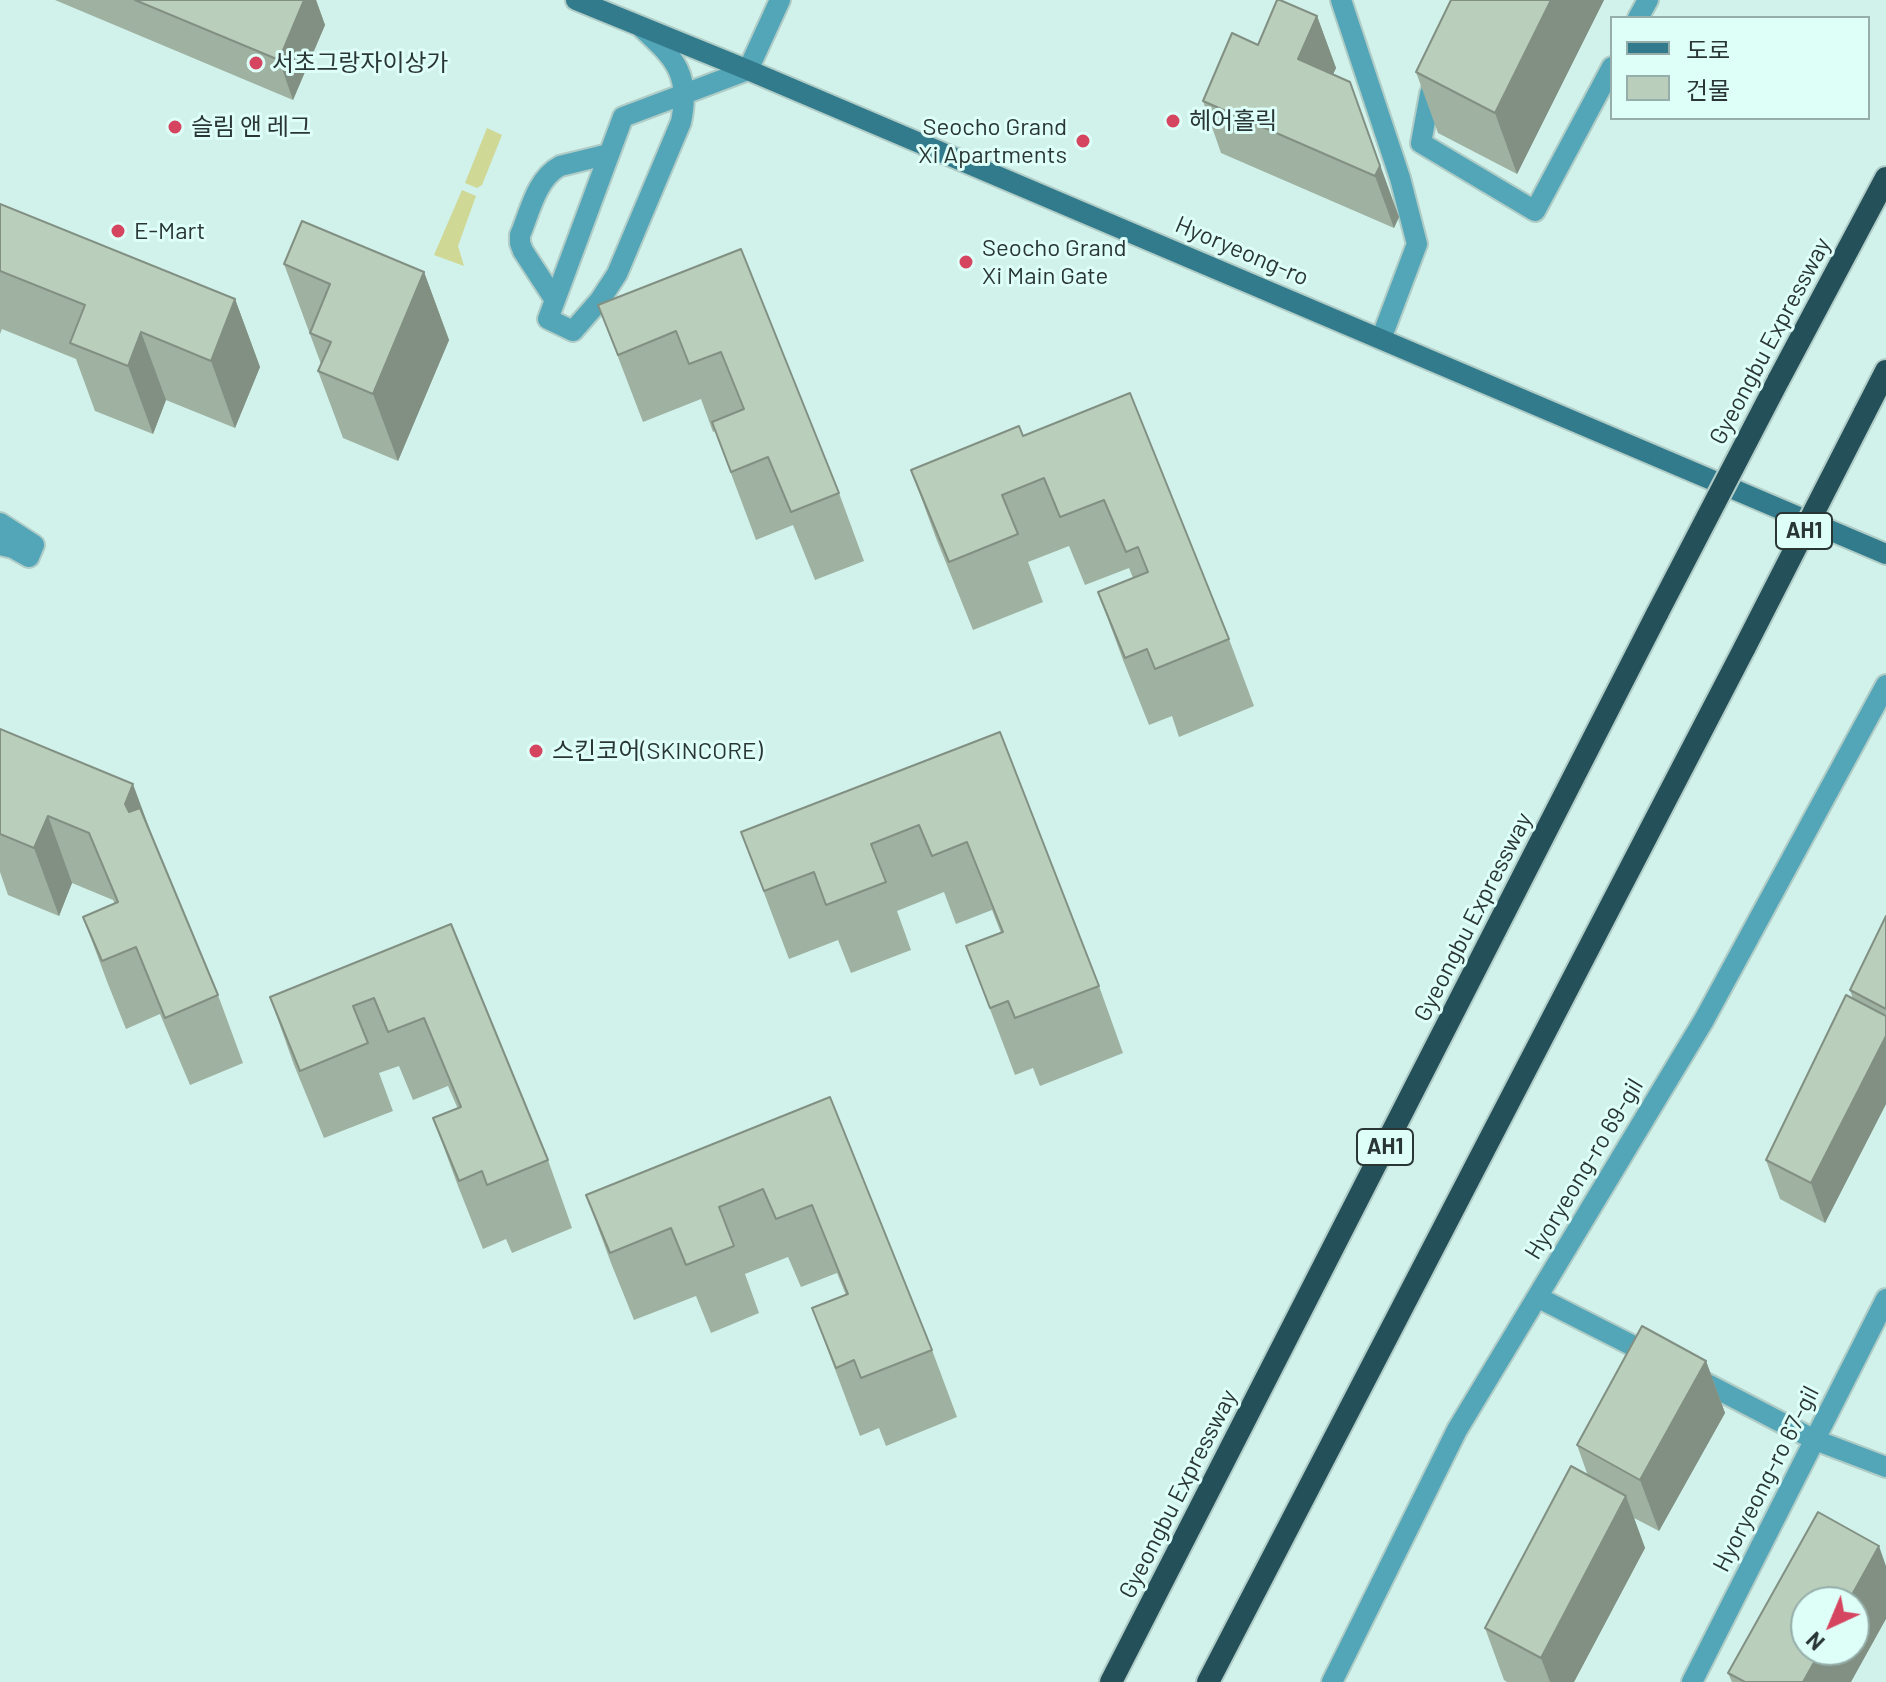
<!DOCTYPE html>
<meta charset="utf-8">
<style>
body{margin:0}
#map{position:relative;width:1886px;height:1682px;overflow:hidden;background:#d1f1eb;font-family:Barlow,"Noto Sans KR",sans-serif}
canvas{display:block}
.legend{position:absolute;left:1610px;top:16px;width:260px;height:104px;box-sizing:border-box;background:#defef8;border:2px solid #96aeaa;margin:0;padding:10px 14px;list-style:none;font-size:24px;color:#2a3634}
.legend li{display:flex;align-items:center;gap:16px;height:40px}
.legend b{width:40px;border:2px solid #96aeaa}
.north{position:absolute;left:1790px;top:1586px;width:80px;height:80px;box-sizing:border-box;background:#defef8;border:2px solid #96aeaa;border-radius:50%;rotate:224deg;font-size:22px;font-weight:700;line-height:32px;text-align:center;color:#2a3634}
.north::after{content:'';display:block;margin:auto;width:28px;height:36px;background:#d5455f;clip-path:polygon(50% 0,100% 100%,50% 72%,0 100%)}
</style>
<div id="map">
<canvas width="1886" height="1682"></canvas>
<ul class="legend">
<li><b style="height:10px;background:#327b8c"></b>도로</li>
<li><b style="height:22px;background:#b9cebb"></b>건물</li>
</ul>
<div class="north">N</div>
</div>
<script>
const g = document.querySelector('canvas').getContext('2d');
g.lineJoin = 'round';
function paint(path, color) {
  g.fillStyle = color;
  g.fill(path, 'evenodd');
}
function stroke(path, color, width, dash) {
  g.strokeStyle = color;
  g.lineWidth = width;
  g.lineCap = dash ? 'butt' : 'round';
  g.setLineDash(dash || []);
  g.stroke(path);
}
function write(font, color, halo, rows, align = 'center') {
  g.font = font + ' Barlow,"Noto Sans KR",sans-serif';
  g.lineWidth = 6;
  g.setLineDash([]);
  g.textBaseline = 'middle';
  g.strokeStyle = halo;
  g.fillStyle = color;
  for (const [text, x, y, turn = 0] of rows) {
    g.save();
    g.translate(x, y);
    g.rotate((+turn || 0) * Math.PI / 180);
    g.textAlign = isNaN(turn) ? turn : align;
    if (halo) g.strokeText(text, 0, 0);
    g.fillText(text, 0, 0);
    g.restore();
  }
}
const green = new Path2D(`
 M487 128 502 135 482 185 477 188 465 183Z
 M462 190 476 196 458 246 464 266 434 255Z`);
const service = new Path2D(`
 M1638 18 1648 0
 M642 28C675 58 691 75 681 122L617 274 600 300 573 331 548 319 623 117 748 70
 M1435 81 1430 94 1421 143 1535 211 1612 67
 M555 300 523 251 520 243V235C530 212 536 179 560 166L609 154
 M0 523 34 545 29 557 13 548 0 545`);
const minor = new Path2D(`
 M1341 0 1400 178 1417 244 1381 339
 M748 70 780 0
 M1537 1297 1655 1357
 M1694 1377 1815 1440 1886 1467
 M1332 1682 1457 1430 1704 1020 1886 685
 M1692 1682 1886 1299`);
const secondary = new Path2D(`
 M576 0 748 70 1886 554`);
const trunk = new Path2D(`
 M1778 381 1886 178
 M1864 414 1886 371
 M1111 1682 1658 612
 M1208 1682 1745 647`);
const trunkBridge = new Path2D(`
 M1658 612 1778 381
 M1745 647 1864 414`);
const wall = new Path2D(`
 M55 0H316L325 25 293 100Z
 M1451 0H1604L1517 174 1438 133 1416 72Z
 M1317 16 1336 68 1333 74 1399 217 1394 228 1221 153 1203 101 1258 45Z
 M0 204 235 299 260 367 235 428 166 400 153 434 95 411 76 359 2 329 0 334Z
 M741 249 839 493 864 561 815 580 793 525 756 540 715 431 713 432 701 399 643 422 598 305Z
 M284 264 424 272 449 340 398 461 343 438 318 371 321 364Z
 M1130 393 1229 639 1254 706 1179 737 1172 716 1149 725 1123 660 1098 592 1133 578 1129 568 1085 585 1069 546 1028 562 1043 602 973 630 936 538 911 470 1023 436Z
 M0 729 156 848 218 995 243 1063 190 1085 160 1014 126 1029 108 984 83 917 115 904 113 900 72 883 59 916 8 895 0 872Z
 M1000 732 1099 986 1123 1053 1040 1086 1033 1068 1015 1075 966 946 1001 933 992 910 956 924 944 892 897 911 911 950 851 973 838 940 789 959 741 832Z
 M1886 916V1104L1825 1223 1780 1199 1766 1160 1853 999 1850 990Z
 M451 924 548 1160 572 1228 512 1253 506 1239 483 1249 458 1186 433 1118 458 1109 448 1086 413 1100 399 1066 379 1073 393 1111 324 1138 294 1065 270 997Z
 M830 1097 932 1350 957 1417 886 1446 879 1428 860 1436 812 1308 846 1295 837 1273 801 1287 788 1257 745 1274 759 1313 711 1333 696 1296 634 1320 611 1263 586 1195Z
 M1706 1361 1725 1413 1659 1531 1634 1518 1645 1548 1574 1682H1507L1504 1680 1485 1628 1588 1476 1577 1445Z
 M1728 1673 1851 1682H1732Z`);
const shadedWall = new Path2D(`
 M304 0H316L325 25 293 100 279 60Z
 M1551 0H1604L1517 174 1495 113Z
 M1317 16 1336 68 1316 111 1298 59Z
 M1350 82 1399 217 1394 228 1375 176Z
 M424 272 449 340 398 461 373 394Z
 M235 299 260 367 235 428 211 361Z
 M141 332 166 400 153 434 128 366Z
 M133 784 158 852 150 872 125 804Z
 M48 816 72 883 59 916 34 848Z
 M1886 1036V1104L1825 1223 1811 1183Z
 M1706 1361 1725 1413 1659 1531 1640 1480Z
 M1626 1496 1645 1548 1574 1682H1550L1541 1658Z
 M1879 1546 1886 1566V1619L1851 1682H1803L1821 1650H1854V1602H1848Z`);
const building = new Path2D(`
 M135 0H304L279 60Z
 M1277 0H1280L1317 16 1298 59 1350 82 1380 166 1375 176 1203 101 1232 33 1258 45Z
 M1451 0H1551L1495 113 1416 72Z
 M0 204 235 299 211 361 141 332 128 366 70 343 85 305 0 271Z
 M302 221 424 272 373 394 318 371 331 342 310 333 330 284 284 264Z
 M741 249 839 493 791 512 768 457 731 472 712 422 744 409 721 352 689 364 676 331 618 355 598 305Z
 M1130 393 1229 639 1155 669 1147 649 1125 658 1098 592 1148 572 1138 547 1126 552 1104 500 1060 517 1044 478 1002 495 1018 534 949 562 911 470 1019 426 1023 436Z
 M0 729 133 784 125 804 129 812 140 808 218 995 165 1018 136 947 102 961 83 917 118 902 89 833 48 816 34 848 0 834Z
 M1000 732 1099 986 1015 1018 1008 1001 990 1008 966 946 1003 932 967 842 932 856 919 825 871 844 886 882 826 905 814 872 764 891 741 832Z
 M1886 916V1009L1850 990Z
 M451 924 548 1160 487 1185 482 1171 459 1181 433 1118 461 1107 424 1018 388 1032 374 998 353 1006 368 1043 300 1071 270 997Z
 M1846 995 1886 1016V1036L1811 1183 1766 1160Z
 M830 1097 932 1350 861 1378 854 1360 836 1368 812 1308 848 1294 812 1205 776 1219 763 1189 719 1207 734 1246 686 1265 671 1228 610 1253 586 1195Z
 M1642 1326 1706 1361 1640 1480 1577 1445Z
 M1571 1466 1626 1496 1541 1658 1485 1628Z
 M1818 1512 1879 1546 1848 1602H1806V1650H1821L1803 1682H1745L1728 1673Z`);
const markers = [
 [256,63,8,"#d5455f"],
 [1173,121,8,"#d5455f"],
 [175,127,8,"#d5455f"],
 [1083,141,8,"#d5455f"],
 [118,231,8,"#d5455f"],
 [966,262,8,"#d5455f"],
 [536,751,8,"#d5455f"]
];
const shields = [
 [1804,531,56],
 [1385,1147,56]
];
const shieldNames = [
 ["AH1",1804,531],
 ["AH1",1385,1147]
];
const poiNames = [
 ["서초그랑자이상가",272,63],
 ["헤어홀릭",1189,121],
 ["슬림 앤 레그",191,127],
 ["Seocho Grand",1067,127,"right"],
 ["Xi Apartments",1067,155,"right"],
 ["E-Mart",134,231],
 ["Seocho Grand",982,248],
 ["Xi Main Gate",982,276],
 ["스킨코어(SKINCORE)",552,751]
];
const streetNames = [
 ["Hyoryeong-ro",1242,251,23],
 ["Gyeongbu Expressway",1770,341,-62],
 ["Gyeongbu Expressway",1473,917,-63],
 ["Hyoryeong-ro 69-gil",1584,1169,-59],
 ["Hyoryeong-ro 67-gil",1766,1479,-63],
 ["Gyeongbu Expressway",1178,1494,-63]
];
paint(green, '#cfd894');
stroke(service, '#b0ccc6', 24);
stroke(minor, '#b0ccc6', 24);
stroke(secondary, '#b0ccc6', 24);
stroke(trunk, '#b0ccc6', 26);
stroke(service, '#53a5b8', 20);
stroke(minor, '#53a5b8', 20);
stroke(secondary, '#327b8c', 20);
stroke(trunk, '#24505a', 22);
stroke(trunkBridge, '#b0ccc6', 26, []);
stroke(trunkBridge, '#24505a', 22);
paint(wall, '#9fb1a1');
paint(shadedWall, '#829083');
paint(building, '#b9cebb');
stroke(building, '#829083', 2);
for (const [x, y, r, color] of markers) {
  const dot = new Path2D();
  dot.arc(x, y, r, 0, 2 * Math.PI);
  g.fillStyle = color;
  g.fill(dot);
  stroke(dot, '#defef8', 3);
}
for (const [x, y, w] of shields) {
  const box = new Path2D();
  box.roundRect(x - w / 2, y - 18, w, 36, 6);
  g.fillStyle = '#defef8';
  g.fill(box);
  stroke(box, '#2a3634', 2);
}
write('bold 22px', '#2a3634', null, shieldNames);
write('24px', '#2a3634', '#defef8', poiNames, 'left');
write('24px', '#2a3634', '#defef8', streetNames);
</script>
